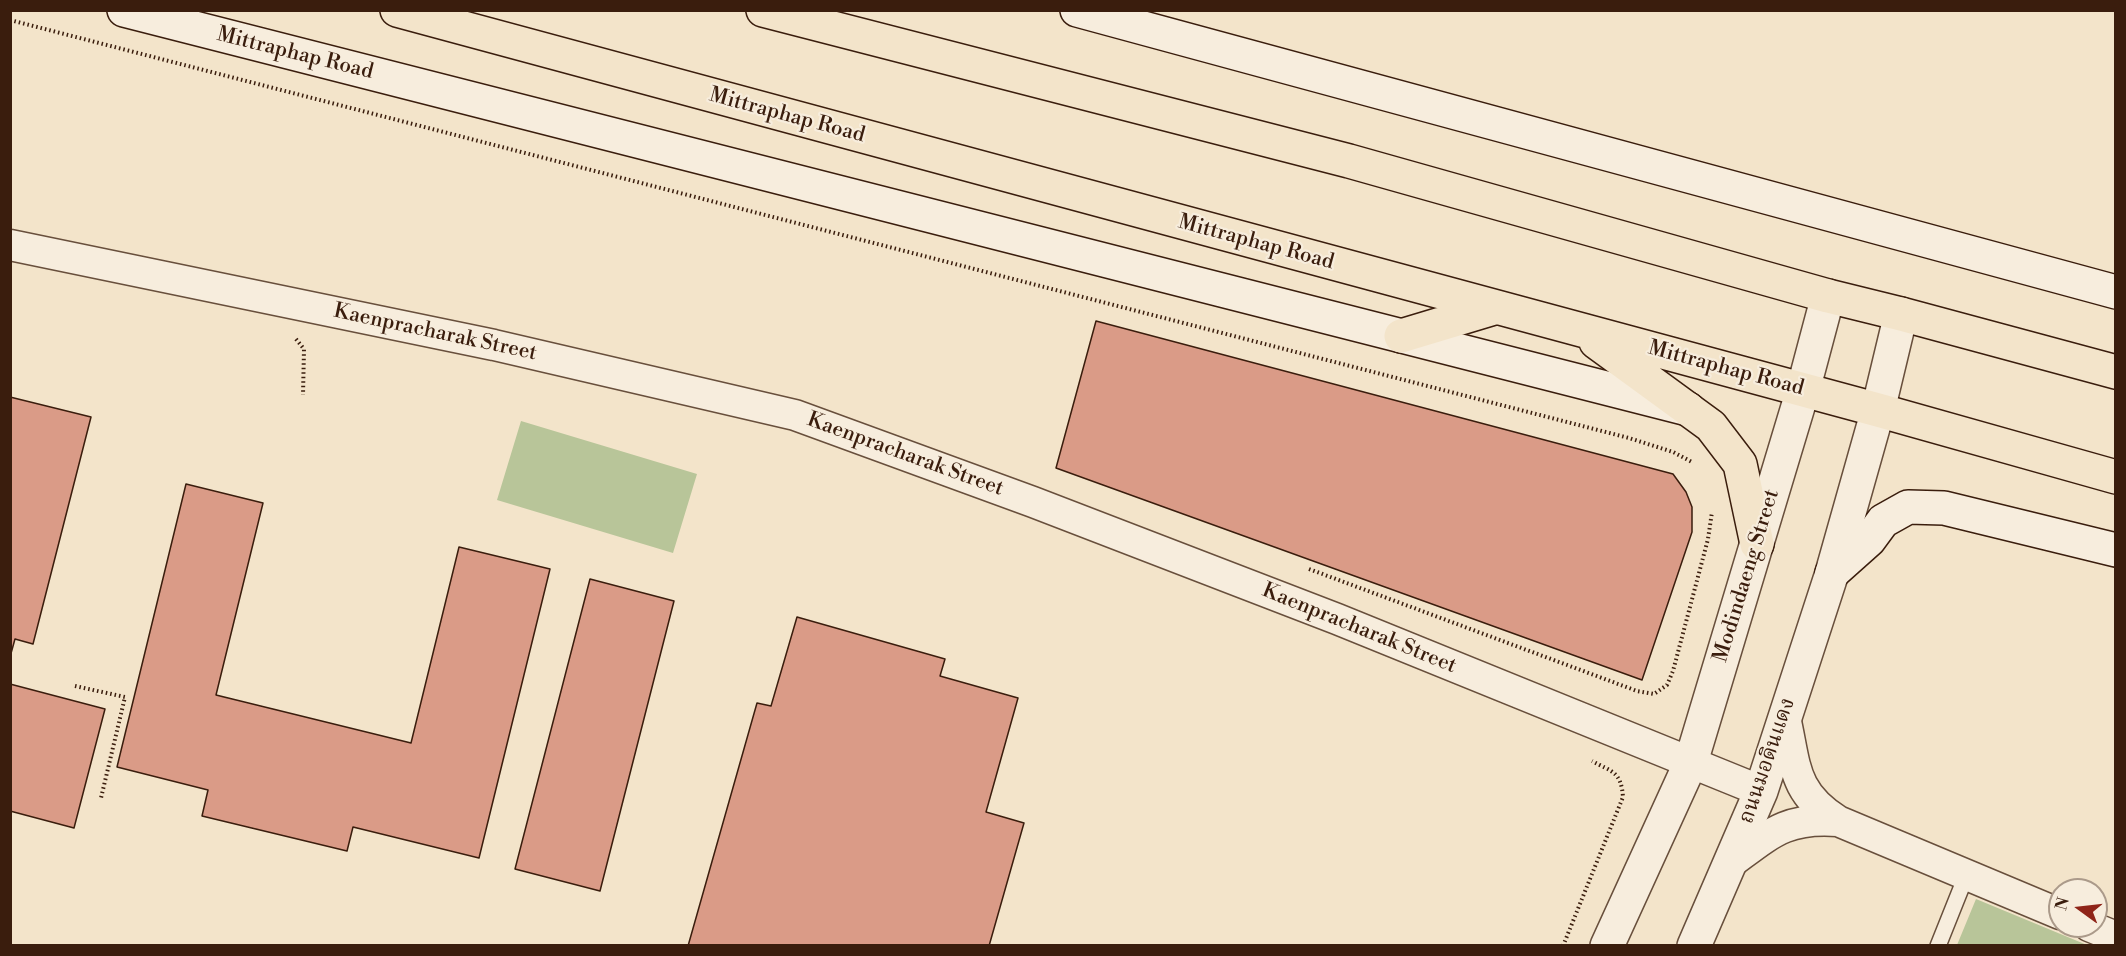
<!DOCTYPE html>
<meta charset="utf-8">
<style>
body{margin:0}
#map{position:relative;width:2126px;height:956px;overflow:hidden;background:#f3e4ca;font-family:"Libre Bodoni",serif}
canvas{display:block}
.frame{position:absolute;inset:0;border:12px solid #3a1d0d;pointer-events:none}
.north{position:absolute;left:2048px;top:878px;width:60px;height:60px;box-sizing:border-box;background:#f7eddd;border:2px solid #ab9a8a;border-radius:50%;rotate:285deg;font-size:16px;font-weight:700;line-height:24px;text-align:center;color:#3a1d0d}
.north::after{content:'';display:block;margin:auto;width:21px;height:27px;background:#8f2418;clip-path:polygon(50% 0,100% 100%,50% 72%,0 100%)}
</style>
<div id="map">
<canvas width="2126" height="956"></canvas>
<div class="frame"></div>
<div class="north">N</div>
</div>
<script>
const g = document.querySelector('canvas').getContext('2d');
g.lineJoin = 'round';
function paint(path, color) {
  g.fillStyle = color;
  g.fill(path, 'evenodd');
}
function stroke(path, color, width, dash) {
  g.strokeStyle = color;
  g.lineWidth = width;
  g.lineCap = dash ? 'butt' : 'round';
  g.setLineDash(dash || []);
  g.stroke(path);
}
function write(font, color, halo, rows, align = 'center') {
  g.font = font + ' "Libre Bodoni","Noto Serif Thai",serif';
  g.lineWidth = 4.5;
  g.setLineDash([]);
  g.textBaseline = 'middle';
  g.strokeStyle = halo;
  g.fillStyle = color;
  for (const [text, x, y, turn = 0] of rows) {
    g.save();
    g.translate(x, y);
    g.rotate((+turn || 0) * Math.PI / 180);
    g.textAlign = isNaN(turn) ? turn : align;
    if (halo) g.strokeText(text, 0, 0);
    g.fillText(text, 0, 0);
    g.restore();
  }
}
const green = new Path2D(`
 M521 421 697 474 673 553 497 500Z
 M1976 899 2087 945H1957Z`);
const building = new Path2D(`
 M1096 321 1673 474 1686 492 1692 507V532L1642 680 1056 468Z
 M10 397 91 417 33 644 15 639 10 657Z
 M186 484 263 503 216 695 411 743 459 547 550 569 479 858 353 827 347 851 202 816 208 790 117 767Z
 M590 579 674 601 600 891 515 869Z
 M797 617 945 659 940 676 1018 698 986 812 1024 823 989 946H688L757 703 771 706Z
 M10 684 105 709 74 828 10 811Z`);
const path = new Path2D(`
 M10 20 1629 438 1673 452 1692 462
 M296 339 304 349 303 395
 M1309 569 1637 691 1654 694 1667 685 1673 671 1708 539 1712 512
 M75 686 125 697 101 798
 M1563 946 1623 797C1621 771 1612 772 1592 761`);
const service = new Path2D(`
 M1938 946 1966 876`);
const minor = new Path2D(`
 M10 245 494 345 795 415 1033 502 1337 619 1761 791
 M1785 717C1796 765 1792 792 1838 821L2060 914
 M1729 864C1770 834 1785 817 1838 821
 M2089 926 2116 937`);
const tertiary = new Path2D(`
 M1607 946 1691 762 1803 390 1828 296
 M1694 946 1761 791 1832 573 1878 410 1901 314`);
const secondary = new Path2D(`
 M124 10 1688 409
 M1077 10 2116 292
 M1832 573 1869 540 1883 521 1908 507 1944 508 2116 550`);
const primary = new Path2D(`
 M397 10 1878 410 2116 477
 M763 10 1349 161 1828 296 1901 314 2116 372
 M1401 336 1494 308
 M1596 342 1711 426 1740 464 1757 544`);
const streetNames = [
 ["Mittraphap Road",295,54,14],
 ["Mittraphap Road",787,116,15],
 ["Mittraphap Road",1256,243,15],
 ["Kaenpracharak Street",435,333,12],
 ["Mittraphap Road",1726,369,15],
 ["Kaenpracharak Street",905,455,20],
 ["Modindaeng Street",1747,576,-73],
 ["Kaenpracharak Street",1359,629,22],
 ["ถนนมอดินแดง",1768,761,-71]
];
paint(green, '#b8c599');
paint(building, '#da9b87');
stroke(building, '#3a1d0d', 1.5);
stroke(service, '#684f3c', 18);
stroke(minor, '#684f3c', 33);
stroke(tertiary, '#684f3c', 36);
stroke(secondary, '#3a1d0d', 36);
stroke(primary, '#3a1d0d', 36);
stroke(path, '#3a1d0d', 4, [1.5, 3]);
stroke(service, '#f7eddd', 15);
stroke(minor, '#f7eddd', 30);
stroke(tertiary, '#f7eddd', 33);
stroke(secondary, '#f7eddd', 33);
stroke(primary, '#f3e4ca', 33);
write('21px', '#3a1d0d', '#f7eddd', streetNames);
</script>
